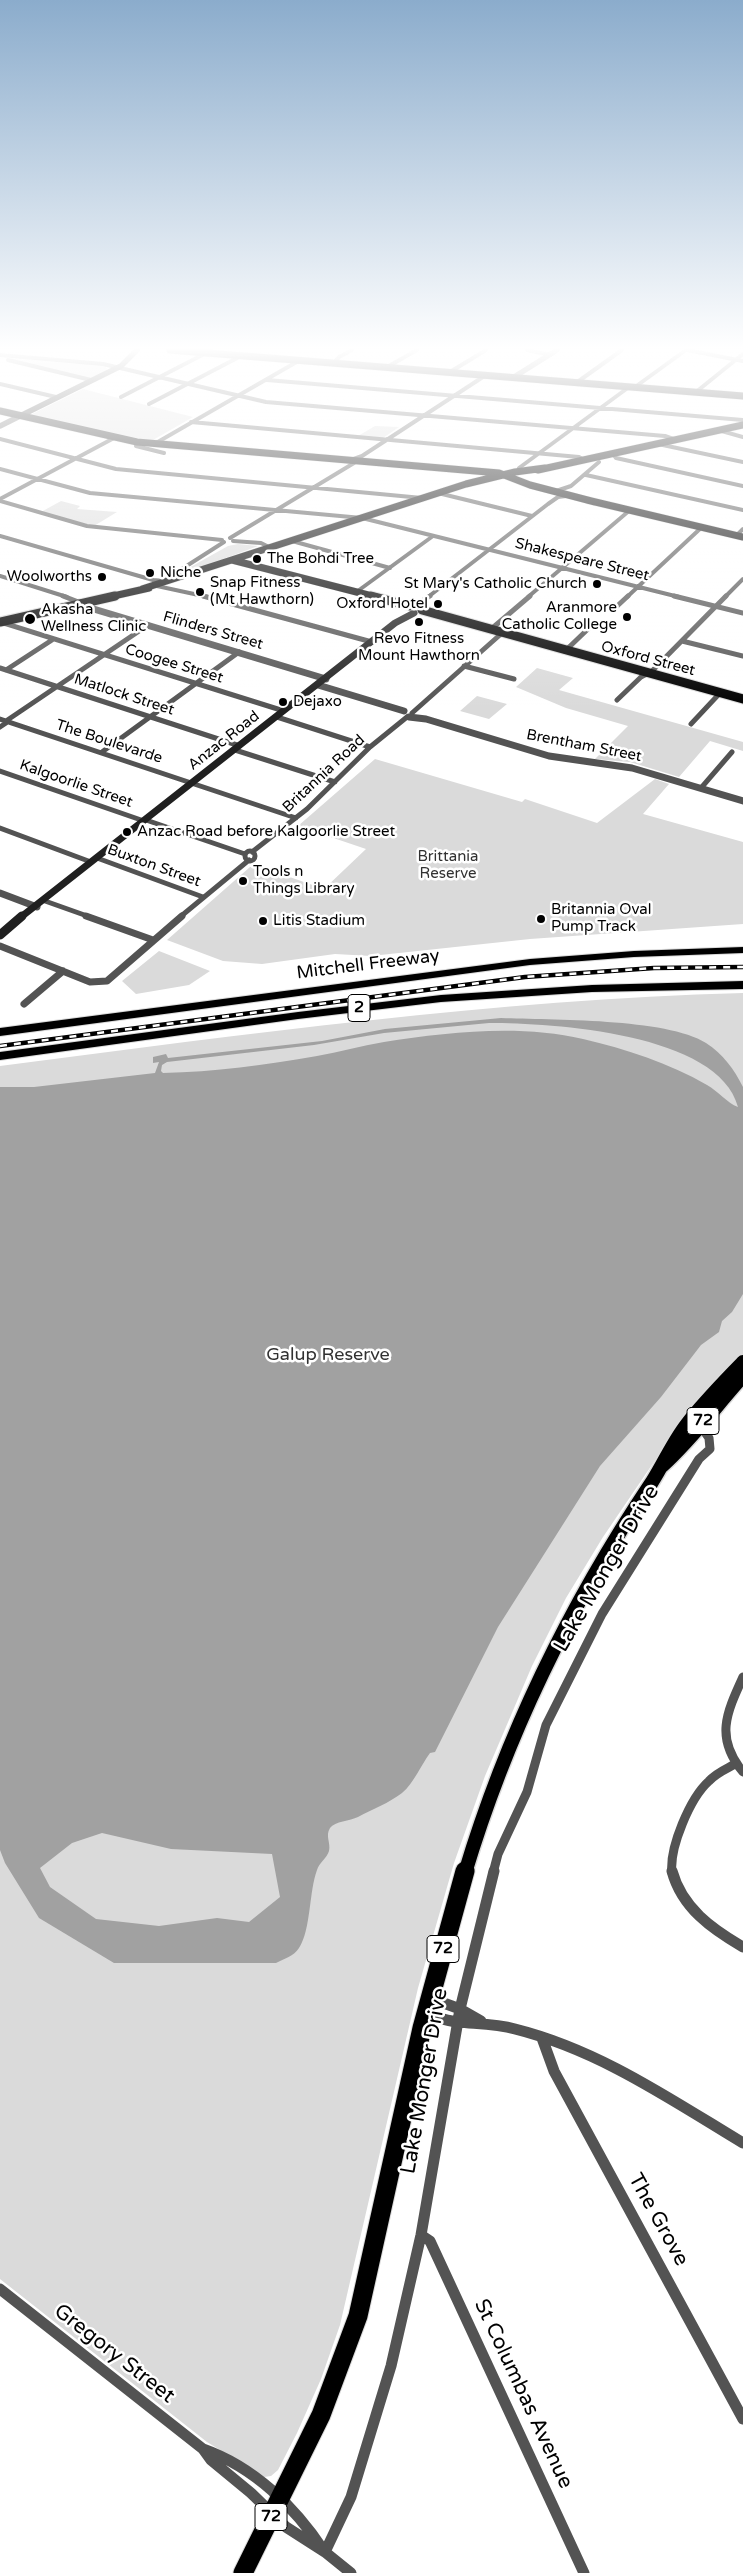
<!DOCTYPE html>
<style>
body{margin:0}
canvas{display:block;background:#fff}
</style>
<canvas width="743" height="2573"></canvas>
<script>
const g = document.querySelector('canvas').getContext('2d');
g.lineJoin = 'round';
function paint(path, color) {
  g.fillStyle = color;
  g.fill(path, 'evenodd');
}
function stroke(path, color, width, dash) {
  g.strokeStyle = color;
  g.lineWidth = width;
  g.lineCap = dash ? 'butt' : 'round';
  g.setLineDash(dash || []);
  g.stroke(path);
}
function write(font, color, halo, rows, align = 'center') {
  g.font = font + ' "Varela Round",sans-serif';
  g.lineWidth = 5;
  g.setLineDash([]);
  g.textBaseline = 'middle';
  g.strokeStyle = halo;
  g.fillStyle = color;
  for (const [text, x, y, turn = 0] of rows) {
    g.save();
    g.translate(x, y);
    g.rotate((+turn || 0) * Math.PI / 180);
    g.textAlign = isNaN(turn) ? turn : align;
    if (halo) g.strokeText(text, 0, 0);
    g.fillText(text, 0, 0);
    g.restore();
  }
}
const green = new Path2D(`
 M4 358 106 366 107 371 89 379Z
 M83 389 193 417 153 440C115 441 67 424 30 415Z
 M375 426 399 427 383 438 358 436Z
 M61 501 80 506 77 509 117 512 94 526 41 512Z
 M238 544 258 546 191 571 187 569 228 546Z
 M537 668 573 678 559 690 743 742V751L710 741 679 777 630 762 595 759 628 726 566 708 516 687Z
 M477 696 507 704 489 719 460 711Z
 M375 759 522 802 525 799 597 823 655 779 669 784 643 814 743 842V924L530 939 371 956 335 954 262 964 223 961 167 940 250 867 258 866 324 889 366 849 298 826Z
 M159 951 210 971 189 985 136 994 122 981Z
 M743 993V1355L658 1456 603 1537 566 1598 532 1666 485 1776 454 1863 418 1988 340 2325 321 2379 297 2433 278 2470 271 2476 264 2477 207 2442 0 2279V1066C247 1034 494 1000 743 993Z`);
const water = new Path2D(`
 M501 1018C550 1020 667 1018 706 1043 723 1054 734 1069 743 1087V1294L732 1312 722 1321 719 1332 701 1345 661 1397 600 1466 498 1627 435 1752 430 1753C421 1765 414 1783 402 1793 389 1803 373 1809 358 1817 350 1821 335 1821 330 1828 325 1836 331 1843 329 1851 327 1858 319 1863 317 1870 309 1891 311 1930 299 1948 294 1956 284 1959 276 1963H114L39 1918 5 1863 0 1850V1087H34L155 1073 159 1062 153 1063V1057L166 1054 168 1058 322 1041 385 1029ZM489 1023C552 1023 719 1033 738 1107 727 1103 718 1091 707 1085 669 1063 626 1049 583 1039 520 1024 447 1032 384 1042 361 1046 339 1052 317 1056 266 1065 214 1072 163 1073L161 1071 162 1065 167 1062 314 1045 384 1033ZM102 1833 171 1849 272 1854 280 1897 249 1922 217 1918 159 1926 96 1919 50 1887 40 1868 72 1843Z`);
const minorFar4 = new Path2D(`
 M527 350 550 355
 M687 350 743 361
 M0 355 103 364 266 402 665 436 676 440
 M8 360 91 380
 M334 363 339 357 352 350
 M387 367 417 350
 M450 372 486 350
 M267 380 743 420
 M576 383 622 350
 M0 384 56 397
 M635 387 686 350
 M696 392 743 354
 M121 397 206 353
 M149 404 241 356
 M191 422 579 457 584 460
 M718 430 743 437
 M0 439 116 469 422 498
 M137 442 136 446 164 453
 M156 443 300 360
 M658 444 743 462
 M613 454 616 458 743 486
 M351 460 362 456 486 375
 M519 468 629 387
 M0 469 90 493 362 518 679 597
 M586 475 743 510
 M556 491 571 486 599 462
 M438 493 532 516
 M0 499 114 438
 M0 501 87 526 222 540
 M737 535 743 529
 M0 536 153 580 165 581
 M230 538 354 463
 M233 541 261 543 271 548
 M292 541 390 568
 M174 574 224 542
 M0 576 67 597
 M157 586 208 597
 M355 593 433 536
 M428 597 548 504 558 497 566 496
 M528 597 630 510
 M627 597 702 527
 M725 597 743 579`);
const minorFar3 = new Path2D(`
 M63 596 81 603
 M203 596 372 642
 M674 596 743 613
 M414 606 430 596
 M615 608 628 596
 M0 622 284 711
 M490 630 530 596
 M682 641 743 656
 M565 651 589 628
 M464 666 514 679
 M0 668 240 746
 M6 670 52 640
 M617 700 641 677 652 671 726 596
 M412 713 502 633
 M277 717 370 747
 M0 719 296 818
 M6 721 148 625
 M691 724 720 693
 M0 727 9 721
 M235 750 335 782
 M102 752 239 652
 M0 771 144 821
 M701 788 732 752
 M146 820 245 854
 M0 828 91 862
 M245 856a5 5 0 1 1 10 0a5 5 0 1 1-10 0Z
 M252 852 307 809 370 747 407 717
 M97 858 203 897
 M45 901 90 917
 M180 917 249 860`);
const minorFar2 = new Path2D(`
 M86 916 153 940
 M0 946 90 982 107 981 182 916
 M24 1004 63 971`);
const minorFar1 = new Path2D(`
 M743 1677C726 1714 715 1738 743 1772
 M493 1873 498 1854 527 1792 546 1725 602 1614 699 1459 710 1449 709 1438 699 1424
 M672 1873C669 1848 690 1798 709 1781 716 1773 726 1769 735 1764`);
const minor = new Path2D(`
 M672 1871C682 1908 712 1929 743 1947
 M430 1998 460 2009 481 2021
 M425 2014C436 2017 447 2021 458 2022 478 2024 496 2024 515 2029 599 2050 670 2099 743 2143
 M542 2038 554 2071 743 2419
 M421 2235 430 2241 584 2573
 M0 2289 203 2449 211 2460 251 2493 286 2527 325 2552 351 2573
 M203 2449C254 2467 295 2507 324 2551
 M325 2552 351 2497 391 2366 421 2235 460 2009 494 1871`);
const tertiaryFar1 = new Path2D(`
 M514 377 557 350
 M0 426 20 416`);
const tertiary = new Path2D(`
 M81 603 87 607 326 679
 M318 685 404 711
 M409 717 426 719 549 756 632 768 743 801
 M0 893 37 907`);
const secondaryFar2 = new Path2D(`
 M20 416 121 366 137 350`);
const secondaryFar1 = new Path2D(`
 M21 917 395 623 414 613`);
const secondary = new Path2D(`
 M0 935 22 916`);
const primaryFar3 = new Path2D(`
 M0 411 137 442 499 473 530 485 595 502
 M538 470 743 425
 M587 500 743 537
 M232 560 376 597
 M142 589 466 484 515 472 545 468
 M109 597 149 588`);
const primaryFar2 = new Path2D(`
 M371 596 410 606
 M422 610 743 699
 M0 622 115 596`);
const primaryFar1 = new Path2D(`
 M662 1466C692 1439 716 1406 743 1376
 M465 1873C507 1733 571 1603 652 1482 664 1463 673 1442 687 1424 704 1402 724 1382 743 1362`);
const primary = new Path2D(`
 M243 2573 321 2415 358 2316 422 2028 465 1871`);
const trunk = new Path2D(`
 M170 350 743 396`);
const motorway = new Path2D(`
 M743 947V953L634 957 530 965 0 1036V1028L530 959 634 951Z
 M743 981V989L592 992 441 1002 298 1019 0 1060V1052L298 1012 441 995 592 985Z`);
const rail = new Path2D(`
 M0 1046 525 977 654 968 743 967`);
const markers = [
 [257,559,5,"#000"],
 [150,573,5,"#000"],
 [102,577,5,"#000"],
 [597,584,5,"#000"],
 [200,592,5,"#000"],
 [438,604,5,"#000"],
 [627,617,5,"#000"],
 [30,619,6,"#000"],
 [419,622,5,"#000"],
 [283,702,5,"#000"],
 [127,832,5,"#000"],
 [243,881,5,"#000"],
 [541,919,5,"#000"],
 [263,921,5,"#000"]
];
const farPoinames = [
 ["The Bohdi Tree",267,559],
 ["Niche",160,573],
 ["Woolworths",92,577,"right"],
 ["Snap Fitness",210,583],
 ["(Mt Hawthorn)",210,600],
 ["St Mary's Catholic Church",587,584,"right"],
 ["Oxford Hotel",428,604,"right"],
 ["Aranmore",617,608,"right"],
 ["Catholic College",617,625,"right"],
 ["Akasha",41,610],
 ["Wellness Clinic",41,627],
 ["Revo Fitness",419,639,"center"],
 ["Mount Hawthorn",419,656,"center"],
 ["Dejaxo",293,702],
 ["Anzac Road before Kalgoorlie Street",137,832],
 ["Tools n",253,872],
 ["Things Library",253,889],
 ["Britannia Oval",551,910],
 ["Pump Track",551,927],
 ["Litis Stadium",273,921]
];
const farStreetnames = [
 ["Shakespeare Street",582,560,14],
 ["Flinders Street",213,631,16],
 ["Oxford Street",648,659,15],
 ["Coogee Street",174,664,17],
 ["Matlock Street",124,695,18],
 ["Anzac Road",224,741,-38],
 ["The Boulevarde",109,742,18],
 ["Brentham Street",584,746,11],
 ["Britannia Road",324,774,-43],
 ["Kalgoorlie Street",76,784,19],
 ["Buxton Street",154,866,20]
];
const farParknames = [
 ["Brittania",448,857],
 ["Reserve",448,874]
];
const shields = [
 [359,1008,22],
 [703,1421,32],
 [443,1949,32],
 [271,2517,32]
];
const shieldNames = [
 ["2",359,1008],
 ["72",703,1421],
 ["72",443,1949],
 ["72",271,2517]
];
const streetNames = [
 ["Mitchell Freeway",368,965,-7]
];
const parkNames = [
 ["Galup Reserve",328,1355]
];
const nearStreetnames = [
 ["Lake Monger Drive",607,1569,-60],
 ["Lake Monger Drive",425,2081,-80],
 ["The Grove",658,2220,61],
 ["Gregory Street",114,2354,38],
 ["St Columbas Avenue",523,2394,65]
];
paint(green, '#dadada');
paint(water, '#a1a1a1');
stroke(primaryFar3, '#dbdbdb', 8);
stroke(primaryFar2, '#dbdbdb', 11);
stroke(primaryFar1, '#dbdbdb', 17);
stroke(primary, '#dbdbdb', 21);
stroke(trunk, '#dbdbdb', 8);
stroke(motorway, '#dbdbdb', 2);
stroke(minorFar4, '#535353', 4);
stroke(minorFar3, '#535353', 5);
stroke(minorFar2, '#535353', 7);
stroke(minorFar1, '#535353', 9);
stroke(minor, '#535353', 11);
stroke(tertiaryFar1, '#535353', 5.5);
stroke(tertiary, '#535353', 7);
stroke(secondaryFar2, '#202020', 5.5);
stroke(secondaryFar1, '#202020', 7);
stroke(secondary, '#202020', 9);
stroke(primaryFar3, '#000', 7);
stroke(primaryFar2, '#000', 9);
stroke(primaryFar1, '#000', 14);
stroke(primary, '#000', 19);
stroke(trunk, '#000', 7);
paint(motorway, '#000');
stroke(rail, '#000', 4.5);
stroke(rail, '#fff', 2.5, [7]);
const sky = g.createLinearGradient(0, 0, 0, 710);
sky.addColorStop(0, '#8baccc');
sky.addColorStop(0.49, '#fff');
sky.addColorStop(1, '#ffffff00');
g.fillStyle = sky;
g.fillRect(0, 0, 743, 710);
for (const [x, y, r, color] of markers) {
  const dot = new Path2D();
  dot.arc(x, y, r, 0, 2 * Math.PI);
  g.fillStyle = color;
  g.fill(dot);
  stroke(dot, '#fff', 2);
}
write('15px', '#000', '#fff', farPoinames, 'left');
write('15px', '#000', '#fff', farStreetnames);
write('15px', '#313131', '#fff', farParknames);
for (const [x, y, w] of shields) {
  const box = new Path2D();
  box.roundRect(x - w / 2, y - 13.5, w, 27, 4);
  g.fillStyle = '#fff';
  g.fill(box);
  stroke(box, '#000', 1);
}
write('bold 16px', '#000', null, shieldNames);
write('18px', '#000', '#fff', streetNames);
write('18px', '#313131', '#fff', parkNames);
write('21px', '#000', '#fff', nearStreetnames);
</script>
